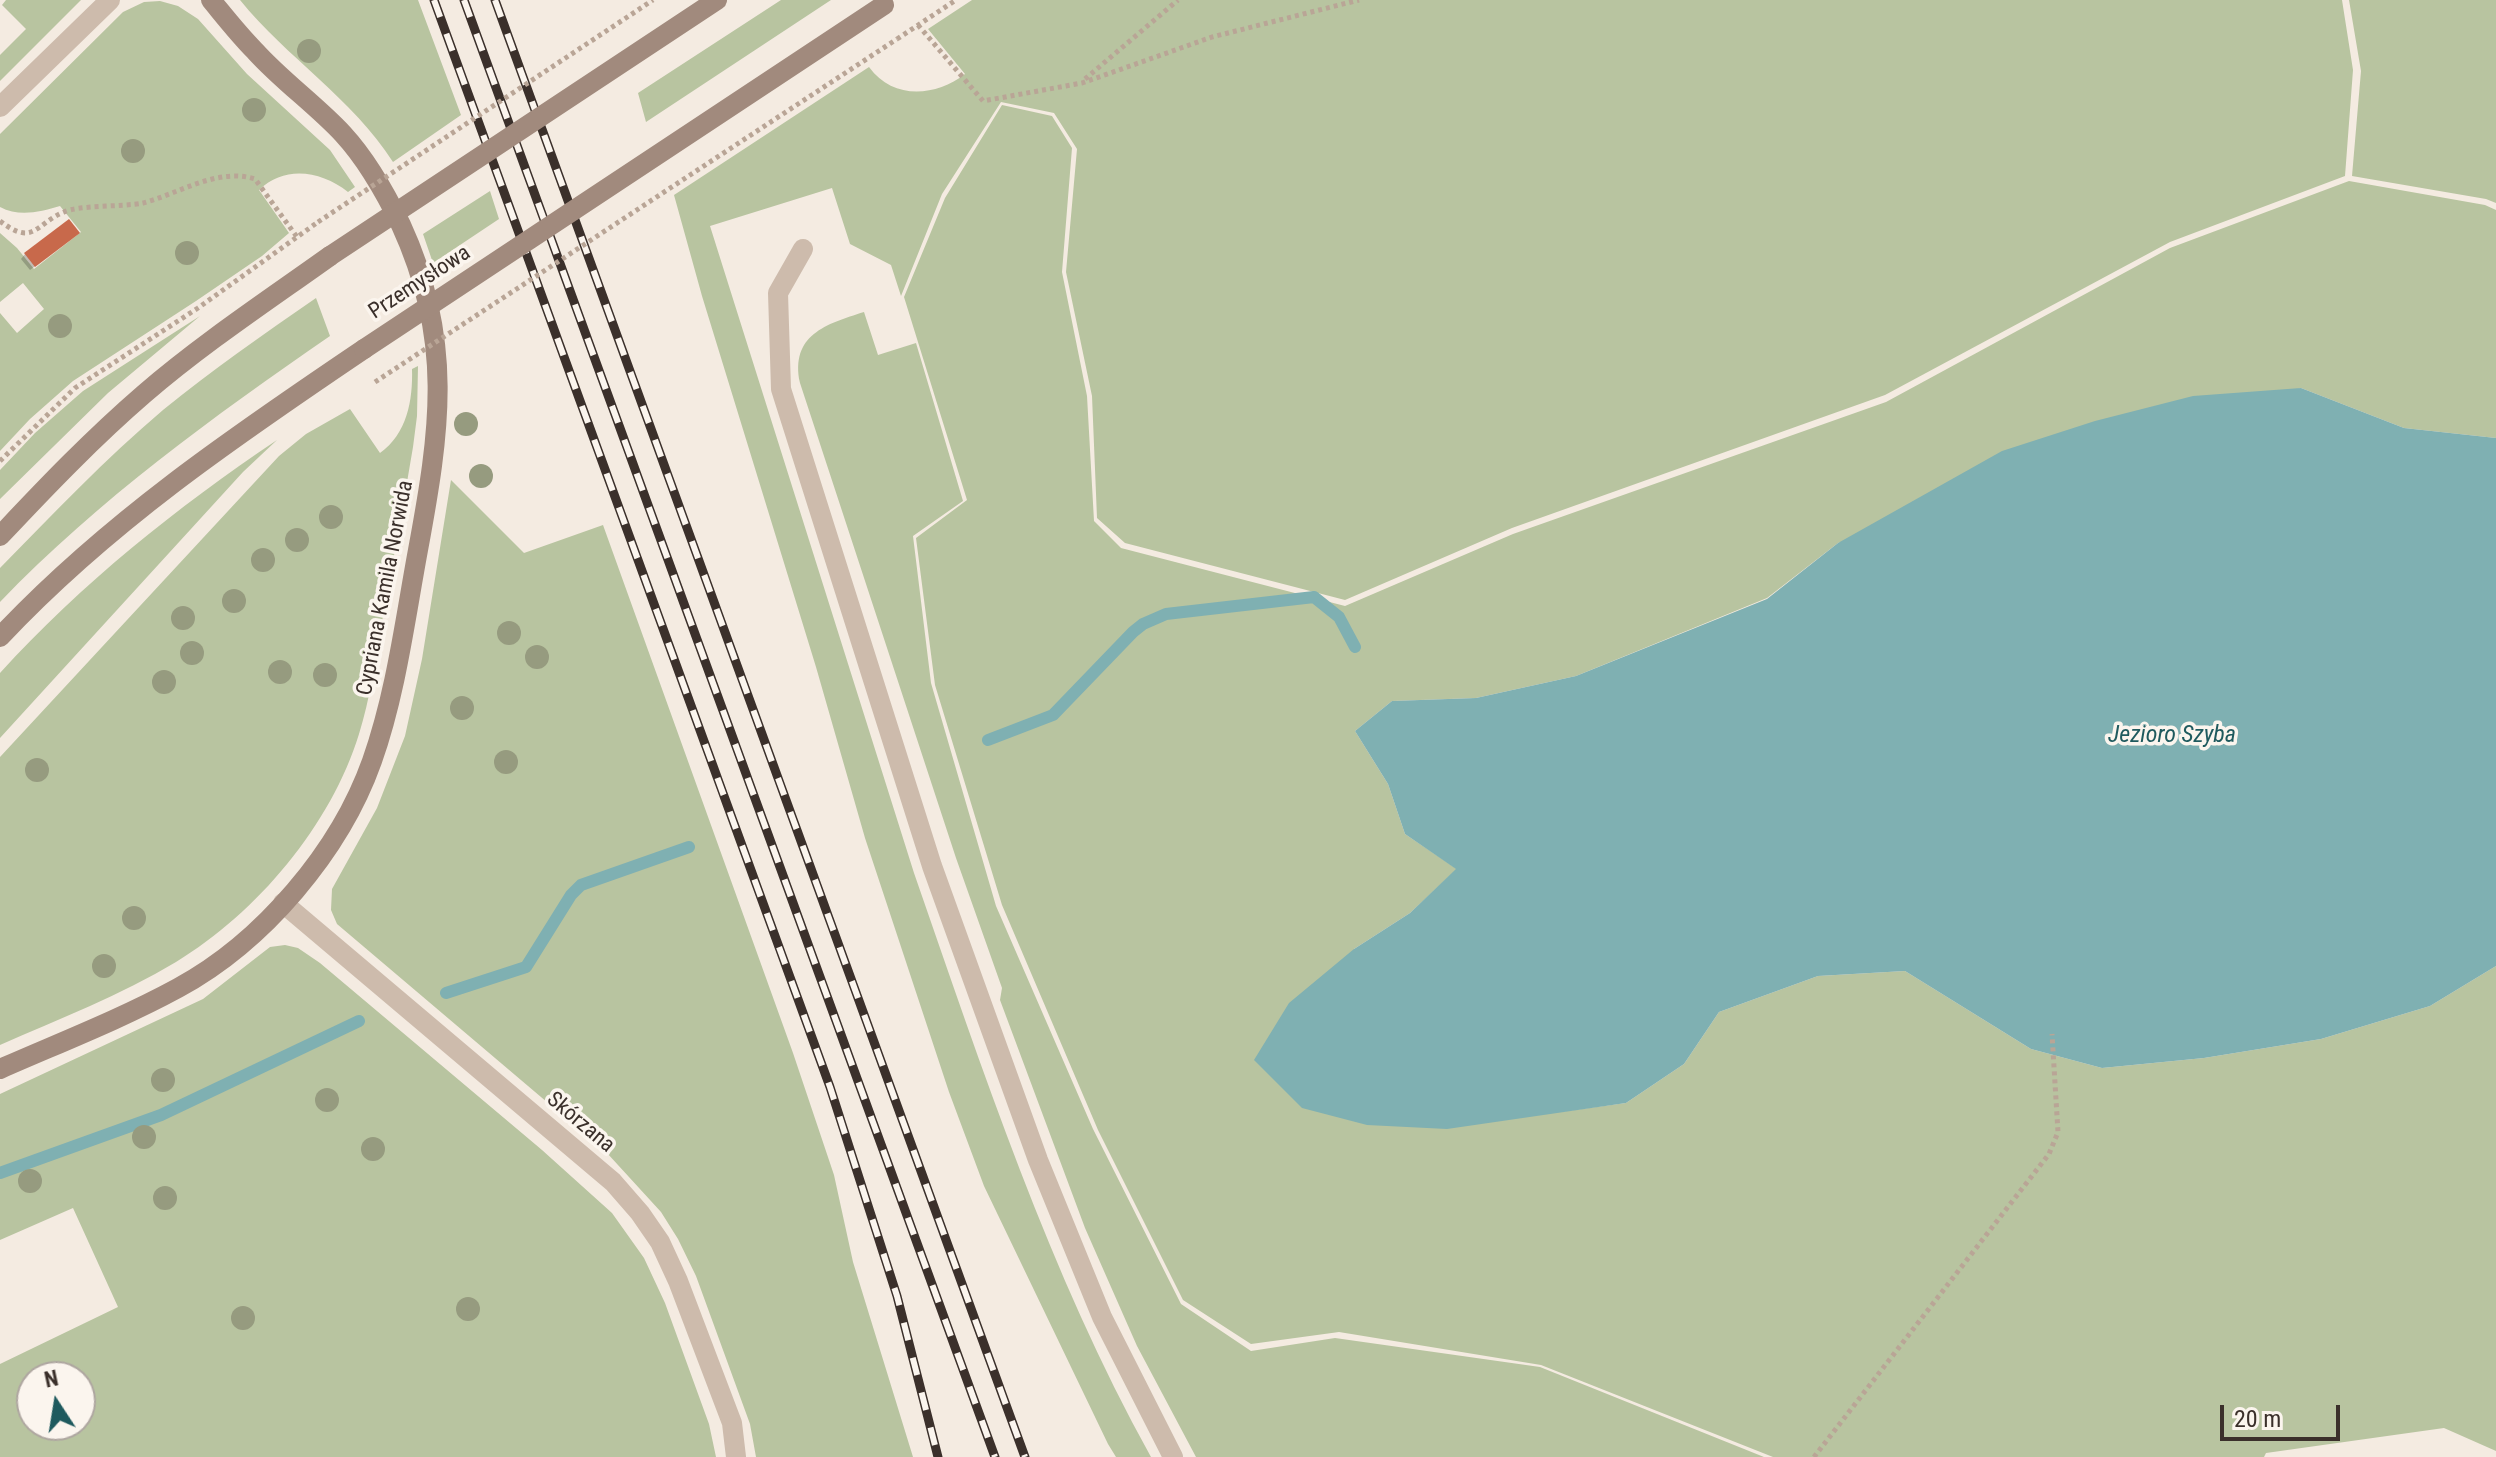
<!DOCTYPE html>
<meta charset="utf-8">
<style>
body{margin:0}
#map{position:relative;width:2496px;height:1457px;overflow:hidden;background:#f4ebe1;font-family:"Roboto Condensed",sans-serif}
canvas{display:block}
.north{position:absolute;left:16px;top:1361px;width:80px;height:80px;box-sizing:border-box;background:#fbf5ee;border:2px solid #aea6a0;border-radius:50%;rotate:348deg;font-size:22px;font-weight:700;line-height:32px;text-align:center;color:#3b302b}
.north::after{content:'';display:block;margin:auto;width:28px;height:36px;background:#1f5a5e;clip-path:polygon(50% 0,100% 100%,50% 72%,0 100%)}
.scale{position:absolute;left:2220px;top:1405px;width:120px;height:36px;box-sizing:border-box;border:4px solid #3b302b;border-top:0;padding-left:10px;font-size:24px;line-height:28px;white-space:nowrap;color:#3b302b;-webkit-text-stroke:6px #fbf5ee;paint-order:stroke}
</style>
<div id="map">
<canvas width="2496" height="1457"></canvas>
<div class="north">N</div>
<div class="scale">20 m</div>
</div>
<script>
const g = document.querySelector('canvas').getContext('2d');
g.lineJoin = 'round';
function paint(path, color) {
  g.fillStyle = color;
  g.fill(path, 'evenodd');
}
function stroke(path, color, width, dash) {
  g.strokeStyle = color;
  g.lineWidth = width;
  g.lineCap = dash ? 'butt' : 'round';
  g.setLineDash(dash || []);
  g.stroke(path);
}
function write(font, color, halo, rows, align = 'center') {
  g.font = font + ' "Roboto Condensed",sans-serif';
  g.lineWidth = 7;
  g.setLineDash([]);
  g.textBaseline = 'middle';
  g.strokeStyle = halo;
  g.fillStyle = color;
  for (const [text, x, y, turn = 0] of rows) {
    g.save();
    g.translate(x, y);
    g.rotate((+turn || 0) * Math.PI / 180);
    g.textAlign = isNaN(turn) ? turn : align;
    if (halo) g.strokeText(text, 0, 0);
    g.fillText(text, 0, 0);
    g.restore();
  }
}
const green = new Path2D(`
 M6 0H81L0 81V55L26 29 2 5Z
 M240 0H418L461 115 393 162C352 98 287 58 240 0Z
 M781 0H831L646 122 638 93Z
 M972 0H2342L2353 70 2345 176 2170 242 1885 395 1512 528 1345 600 1125 543 1097 518 1092 396 1066 272 1077 149 1054 113 1001 102 942 194 901 296 891 265 850 244 832 188 710 226 914 873C983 1071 1049 1273 1151 1457H1116L1108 1444 984 1186 949 1092 865 838 816 667 702 296 674 195 869 67C893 100 935 97 965 74L928 29Z
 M2349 0H2496V203L2486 199 2352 176 2361 71Z
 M160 1 178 6 198 19 247 74 330 150 355 187 348 192C321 171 285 165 259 190L289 233 262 256 196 301 73 381 30 419 0 451V313L17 333 44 309 23 283 0 302V233L17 248 34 269 81 232 60 206C40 212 19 217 0 207V134L123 12 144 2Z
 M1002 105 1052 116 1072 148 1062 272 1087 396 1094 521 1121 548 1345 606 1513 534 1886 402 2170 248 2349 181 2485 205 2496 210V438L2404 428 2301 388 1838 543 1767 598 1576 676 1476 698 1392 701 1355 731 1388 784 1405 834 1457 869 1410 913 1354 949 1544 1114 1626 1103 1684 1064 1719 1012 1818 976 1905 971 2031 1049 2102 1068 2204 1058 2321 1039 2430 1006 2496 966V1451L2444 1428 2266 1453 2264 1457H1773L1541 1365 1339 1332 1251 1344 1183 1300 1098 1130 1002 905 935 685 916 538 967 500 904 297 945 198Z
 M490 191 499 219 433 263 423 234Z
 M316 298 330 336C214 416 98 500 0 602V568C53 514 105 459 163 410 212 370 264 334 316 298Z
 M864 312 878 355 916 343 963 501 913 536 931 683 996 906 1093 1129 1181 1304 1251 1351 1335 1338 1540 1367 1764 1457H1196L1137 1346 1085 1228 1000 1000 1002 988 956 858 800 383C790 335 826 324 864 312Z
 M200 316 108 393 0 499V470L35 433 83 391Z
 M418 366 417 416 413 447C403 507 392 567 381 627 375 662 370 699 359 734 331 825 257 913 176 962 121 995 59 1019 0 1045V757L279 456 306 434 350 409 380 453C407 434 413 400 412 369Z
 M277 440 243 472 0 738V673C82 583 176 508 277 440Z
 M451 480 524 553 603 525 793 1053 834 1175 853 1262 913 1457H756L750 1424 696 1276 678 1239 661 1212 607 1153 337 924 331 910 332 889 377 808 405 736 422 659Z
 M285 945 298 948 320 963 542 1150 612 1213 644 1258 665 1303 709 1424 716 1457H0V1364L118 1307 73 1208 0 1240V1094L203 999 270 947ZM80 1377V1425H32V1377Z`);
const water = new Path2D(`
 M2301 388 2404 428 2496 438V966L2430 1006 2321 1039 2204 1058 2102 1068 2031 1049 1905 971 1818 976 1719 1012 1684 1064 1626 1103 1447 1129 1367 1125 1302 1108 1254 1060 1289 1003 1354 949 1410 913 1456 869 1405 834 1388 784 1355 731 1392 701 1476 698 1576 676 1767 599 1838 543 2002 451 2095 421 2193 396Z`);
const shadow = new Path2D(`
 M73 237 30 270 21 259 25 254Z`);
const stream = new Path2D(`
 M988 740 1053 715 1133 632 1143 624 1166 614 1314 597 1339 617 1355 647
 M446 993 526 967 571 895 581 885 689 847
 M0 1173 161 1115 359 1021`);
const building = new Path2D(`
 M69 219 80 233 35 267 24 253Z`);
const path = new Path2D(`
 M918 25 983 101 1082 83 1212 37 1359 0
 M897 39 956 0
 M1085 79 1178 0
 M0 221C34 247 35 224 64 212 78 205 123 207 143 203 178 194 218 167 255 179L297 237
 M0 461 75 388 198 308 318 222
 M1814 1457 2049 1154 2058 1132 2052 1034`);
const lane = new Path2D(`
 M0 107 110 0
 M803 249 778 293 781 389 932 866 1038 1160 1102 1317 1173 1457`);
const street = new Path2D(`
 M283 903 613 1182 640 1213 660 1242 678 1281 732 1423 736 1457`);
const secondary = new Path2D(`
 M0 536C46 487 93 438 144 394 202 344 267 301 330 256
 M0 637C107 523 235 436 364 349
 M0 1069C59 1043 121 1019 178 988 263 942 340 851 372 761 396 693 405 620 418 550 440 431 454 340 401 225 386 194 367 160 343 134 316 105 282 81 255 51 239 35 225 17 211 0`);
const rail = new Path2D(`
 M434 0 830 1087 897 1296 938 1457
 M464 0 995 1457
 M495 0 1025 1457`);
const pathBridge = new Path2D(`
 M318 222 653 0
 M375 382 897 39`);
const secondaryBridge = new Path2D(`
 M330 256 717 0
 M364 349 884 5`);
const trees = [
 [309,51],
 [254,110],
 [133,151],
 [187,253],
 [60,326],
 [466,424],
 [481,476],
 [331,517],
 [297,540],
 [263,560],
 [234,601],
 [183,618],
 [509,633],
 [192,653],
 [537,657],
 [280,672],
 [325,675],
 [164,682],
 [462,708],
 [506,762],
 [37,770],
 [134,918],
 [104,966],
 [163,1080],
 [327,1100],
 [144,1137],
 [373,1149],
 [30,1181],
 [165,1198],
 [468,1309],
 [243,1318]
];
const streetNames = [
 ["Przemysłowa",420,283,-33],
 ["Cypriana Kamila Norwida",386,588,-79],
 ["Skórzana",580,1123,40]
];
const waterNames = [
 ["Jezioro Szyba",2172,736]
];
paint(green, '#b8c4a0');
paint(water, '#7fb0b2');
paint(shadow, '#0003');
stroke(stream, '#7fb0b2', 12);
paint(building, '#c8694b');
stroke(path, '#b9a596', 5, [4, 4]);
stroke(lane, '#cdbbac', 20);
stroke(street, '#cdbbac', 20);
stroke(secondary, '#a18a7d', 20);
stroke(rail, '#3b302b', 9);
stroke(rail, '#fbf5ee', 6, [18]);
stroke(pathBridge, '#b9a596', 5, [4, 4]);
stroke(secondaryBridge, '#a18a7d', 20);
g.fillStyle = '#969b7f';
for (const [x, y] of trees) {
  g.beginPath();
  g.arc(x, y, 12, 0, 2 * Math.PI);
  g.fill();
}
write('22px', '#3b302b', '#fbf5ee', streetNames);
write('italic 24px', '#1f5a5e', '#fbf5ee', waterNames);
</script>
